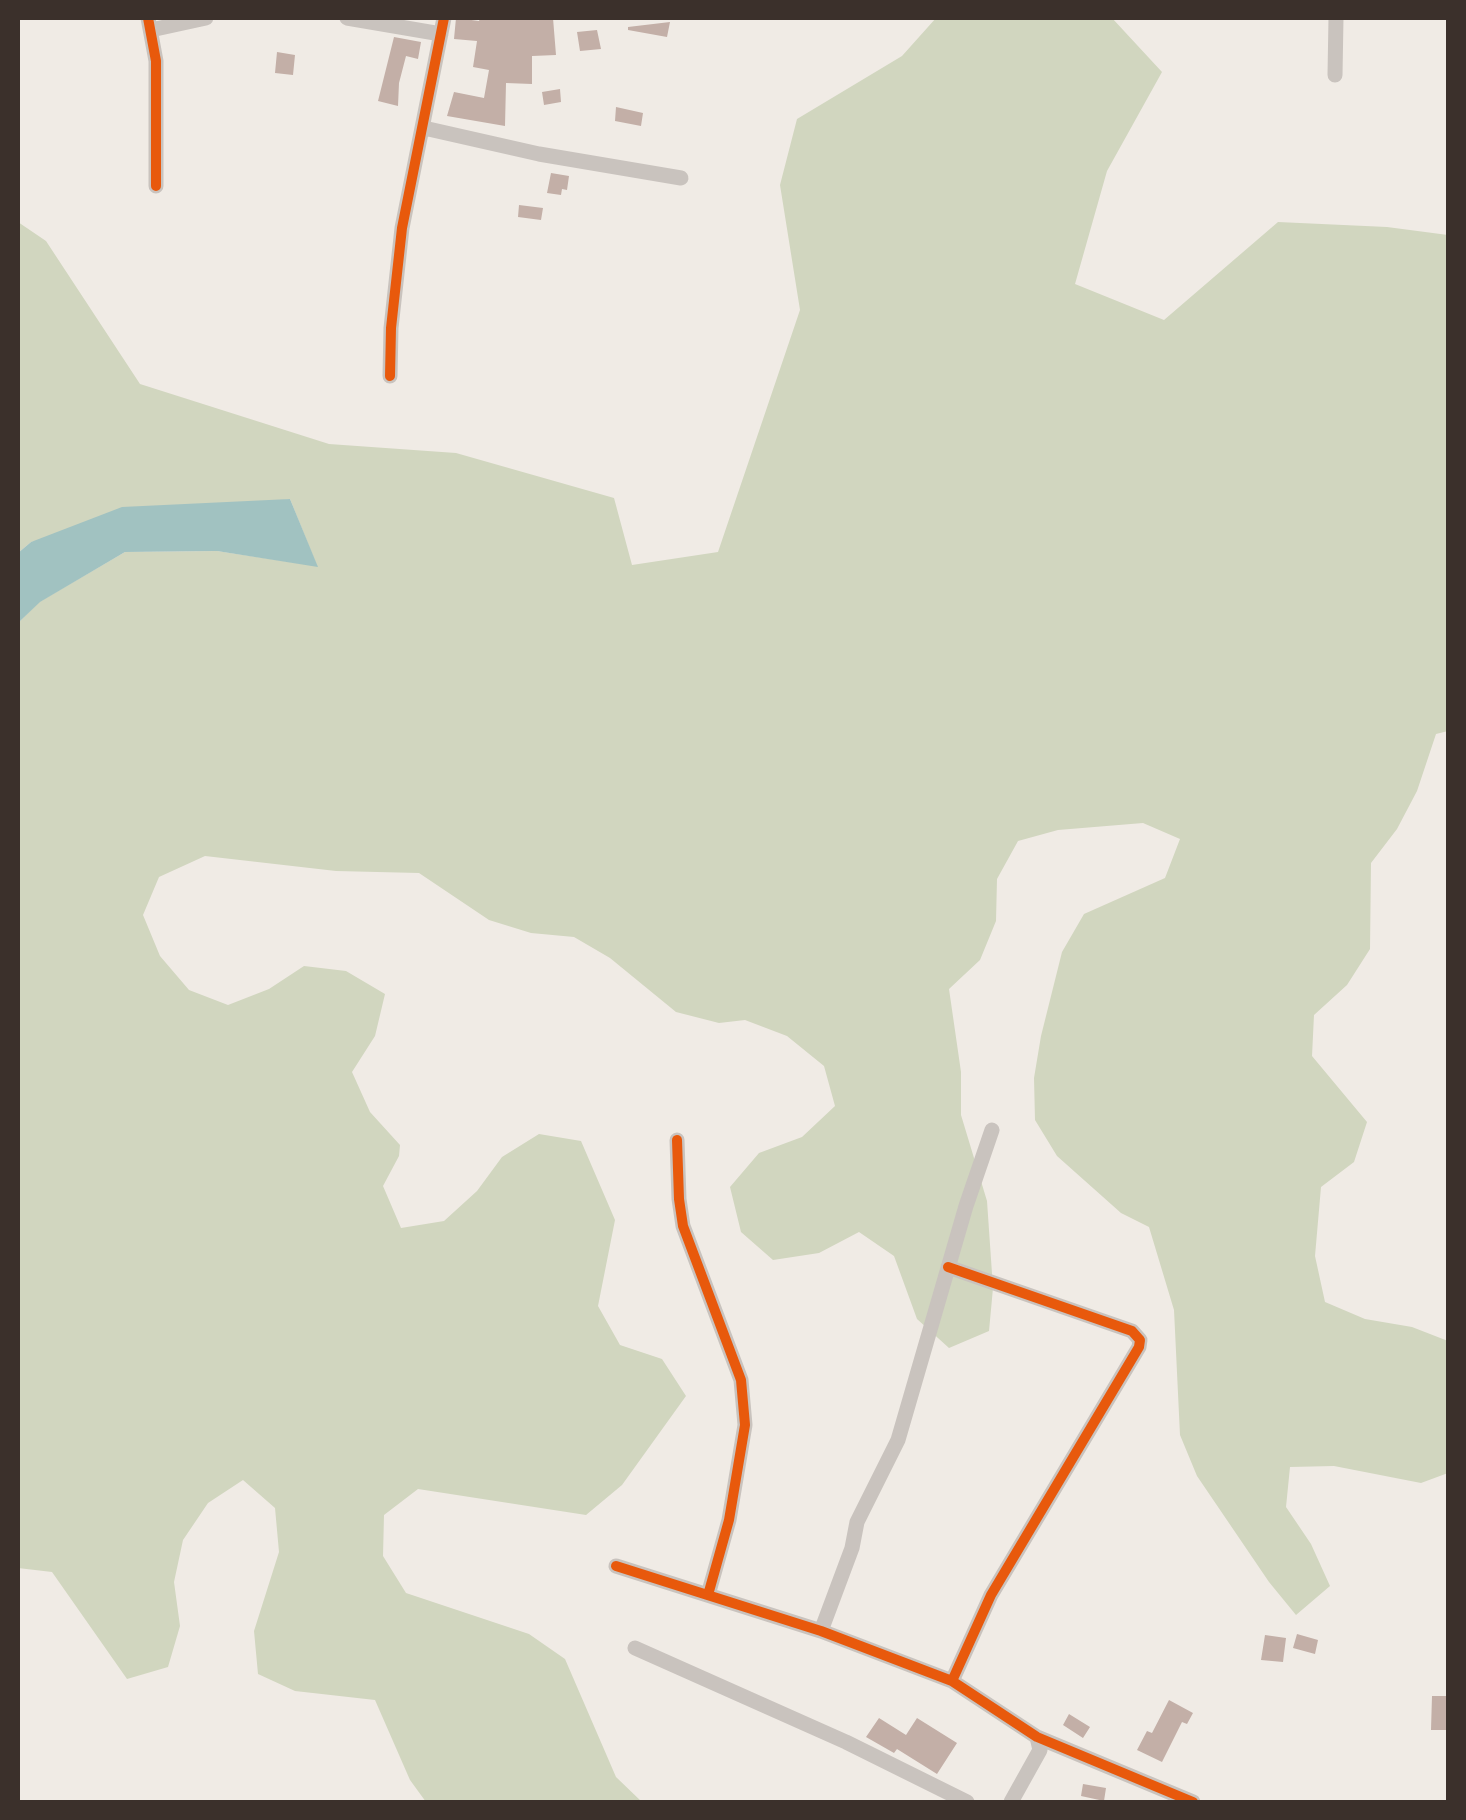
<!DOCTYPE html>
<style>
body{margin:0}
#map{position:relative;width:1466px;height:1820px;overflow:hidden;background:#f0ebe5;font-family:Commissioner,sans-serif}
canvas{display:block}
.frame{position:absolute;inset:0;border:20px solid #3b302b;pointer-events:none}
</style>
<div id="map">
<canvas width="1466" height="1820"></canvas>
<div class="frame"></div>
</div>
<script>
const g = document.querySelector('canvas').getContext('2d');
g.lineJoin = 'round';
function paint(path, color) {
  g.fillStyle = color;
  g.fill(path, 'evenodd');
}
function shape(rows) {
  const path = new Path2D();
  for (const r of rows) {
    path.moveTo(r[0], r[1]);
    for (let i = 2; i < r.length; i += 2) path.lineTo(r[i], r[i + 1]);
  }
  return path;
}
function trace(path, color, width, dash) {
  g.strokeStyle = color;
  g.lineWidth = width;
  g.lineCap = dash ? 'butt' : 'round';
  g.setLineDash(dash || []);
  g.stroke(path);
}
paint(shape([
 [936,18,1112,18,1162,72,1107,171,1075,284,1164,320,1278,222,1387,227,1448,235,1448,731,1436,734,1417,791,1397,829,1371,863,1370,949,1347,985,1314,1015,1312,1056,1367,1122,1354,1162,1321,1187,1315,1256,1325,1302,1365,1319,1412,1327,1448,1341,1448,1473,1421,1483,1334,1466,1290,1467,1286,1507,1311,1544,1330,1586,1296,1615,1269,1582,1197,1476,1180,1435,1174,1310,1149,1227,1121,1213,1057,1156,1035,1120,1034,1078,1041,1036,1062,952,1084,914,1165,878,1180,839,1143,823,1058,830,1018,841,997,879,996,921,980,960,949,989,961,1072,961,1115,987,1201,993,1288,989,1331,949,1348,917,1319,894,1256,859,1232,819,1253,773,1260,741,1232,730,1187,759,1153,802,1137,835,1106,824,1066,787,1036,745,1020,719,1023,676,1012,610,958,574,937,531,933,489,920,419,873,336,871,205,856,159,877,143,915,160,956,189,990,228,1005,269,989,304,966,346,971,385,994,375,1036,352,1072,370,1112,400,1145,399,1156,383,1186,401,1228,444,1221,477,1191,502,1157,539,1134,581,1141,615,1220,598,1306,620,1345,662,1359,686,1396,622,1485,586,1515,418,1489,384,1515,383,1556,406,1593,529,1634,565,1659,616,1777,642,1802,426,1802,410,1780,375,1700,295,1691,258,1674,254,1631,279,1552,275,1508,243,1480,208,1503,183,1540,174,1582,180,1626,168,1667,127,1679,52,1572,18,1568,18,623,39,602,125,552,217,551,317,566,290,499,31,542,18,553,18,222,46,241,140,384,329,444,456,453,614,498,632,565,718,552,800,310,780,185,797,119,902,56]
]), '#d1d6bf');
paint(shape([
 [290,499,318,567,217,551,125,552,40,602,18,623,18,553,31,542,122,507]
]), '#a1c2c1');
paint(shape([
 [456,18,479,21,480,18,553,18,556,55,532,56,532,84,506,83,505,126,447,116,454,92,484,98,489,70,473,67,477,41,454,39],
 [670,22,667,37,628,30,628,27],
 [597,30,601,49,580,51,577,32],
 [394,37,421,42,418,59,406,56,399,83,398,106,378,101],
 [277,52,295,55,293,75,275,73],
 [560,89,561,102,544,105,542,92],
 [616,107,643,113,641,126,615,121],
 [551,173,569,176,567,190,562,189,561,195,547,193],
 [519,205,543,208,541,220,518,217],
 [1297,1634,1318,1640,1315,1654,1293,1648],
 [1265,1635,1286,1638,1283,1662,1261,1660],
 [1432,1696,1448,1696,1448,1730,1431,1730],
 [1169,1700,1193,1713,1187,1724,1182,1722,1162,1762,1137,1750,1147,1731,1152,1733],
 [1069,1714,1090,1727,1083,1738,1063,1725],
 [879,1718,906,1735,917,1718,957,1743,937,1774,897,1749,894,1753,866,1737],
 [1083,1784,1106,1788,1104,1801,1081,1796]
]), '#c3afa7');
trace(shape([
 [148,18,156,61,156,186],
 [347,18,441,34],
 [151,30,206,18],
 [1335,75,1336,18],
 [424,128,539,154,681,178],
 [390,376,391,328,402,228,444,18],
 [677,1140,679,1199,683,1226,741,1380,745,1425,729,1520,708,1595],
 [948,1267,1132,1331,1140,1340,1139,1347,991,1595,952,1681],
 [616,1566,821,1631,952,1681,1037,1737,1193,1802],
 [821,1631,852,1548,857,1522,898,1440,966,1206,992,1130],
 [635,1648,846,1742,967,1802],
 [1011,1802,1040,1750,1037,1737]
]), '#c9c3be', 15);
trace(shape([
 [148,18,156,61,156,186],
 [390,376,391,328,402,228,444,18],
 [677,1140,679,1199,683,1226,741,1380,745,1425,729,1520,708,1595],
 [948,1267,1132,1331,1140,1340,1139,1347,991,1595,952,1681],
 [616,1566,821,1631,952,1681,1037,1737,1193,1802]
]), '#e8590c', 10);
</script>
